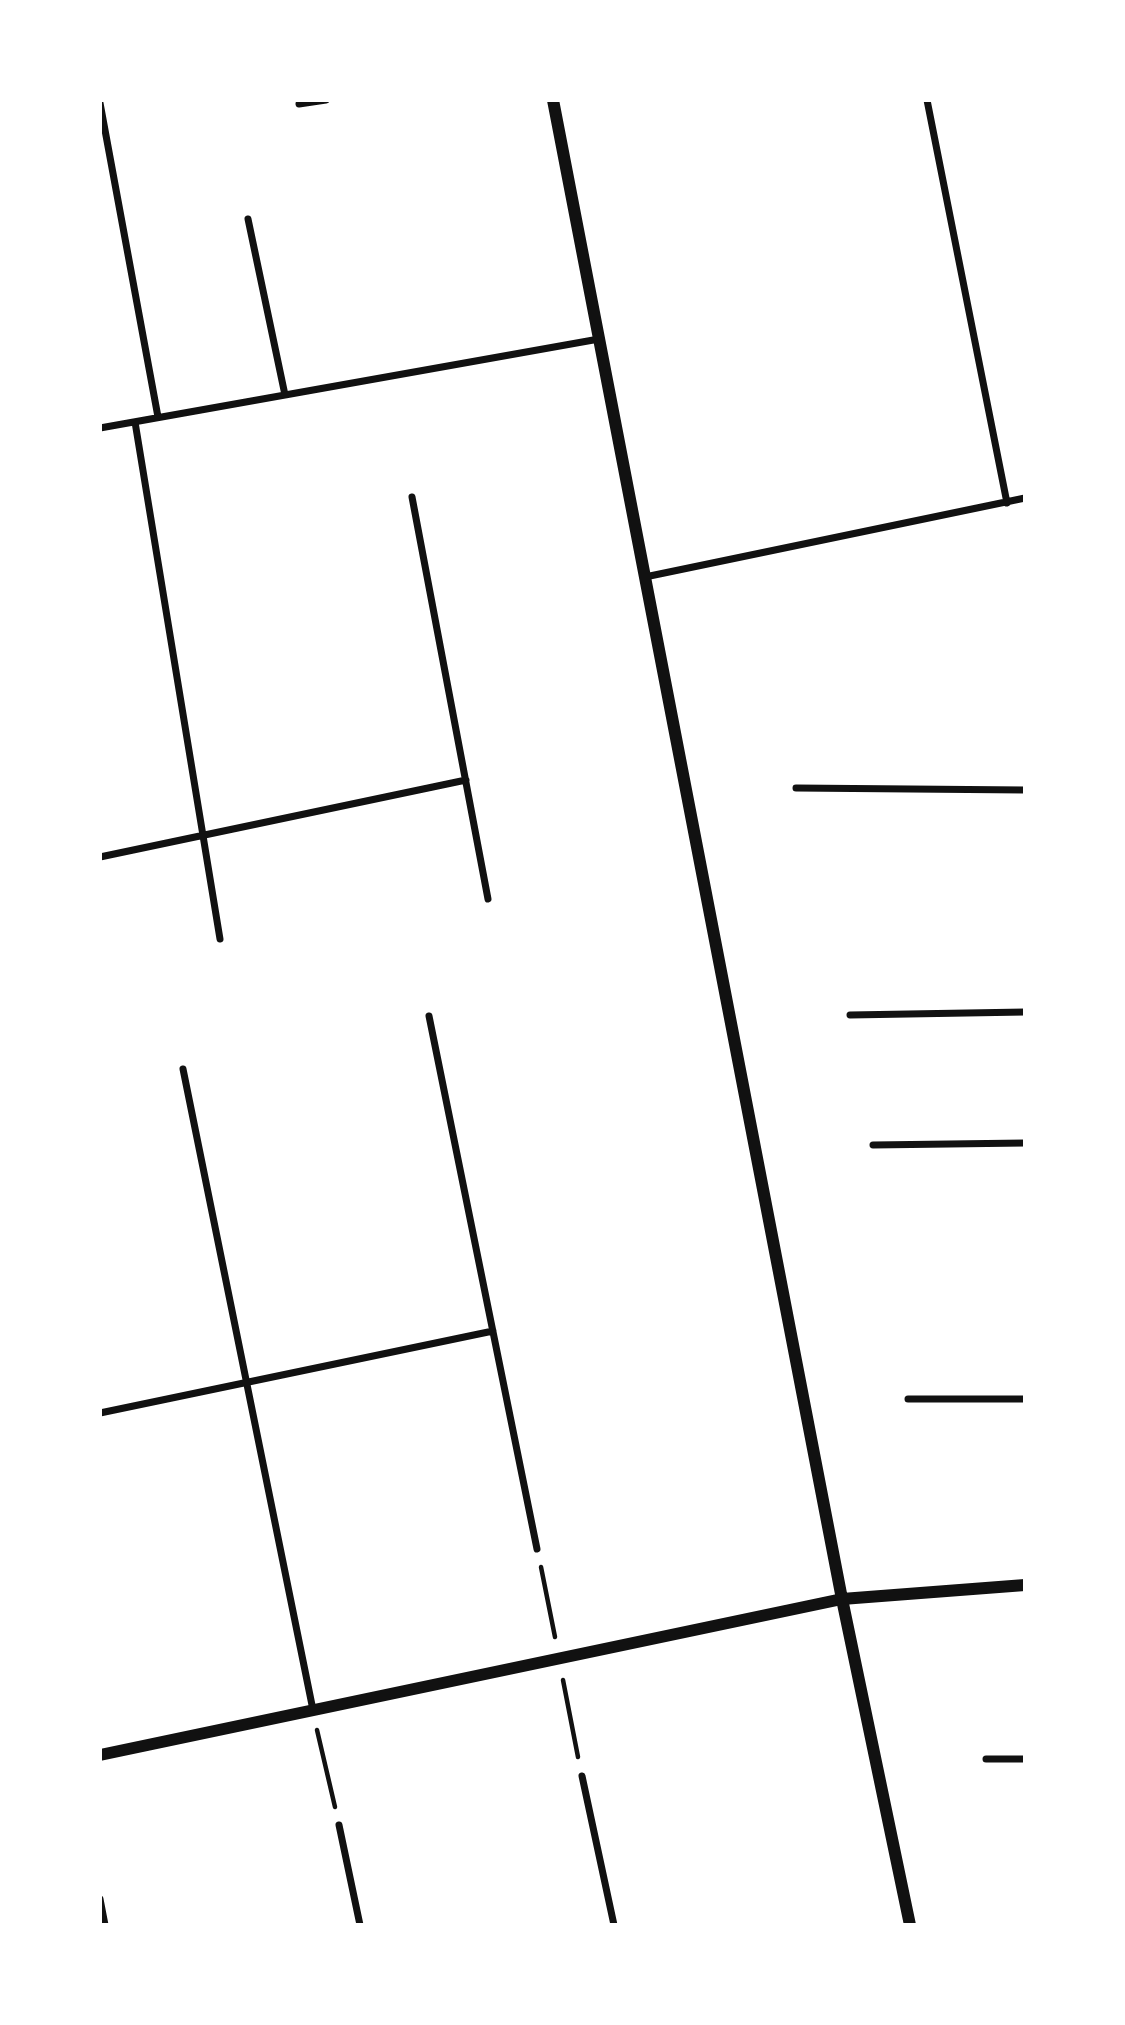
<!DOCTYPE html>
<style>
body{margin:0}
#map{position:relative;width:1125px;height:2025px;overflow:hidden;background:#fff;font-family:"Crimson Pro",serif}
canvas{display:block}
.frame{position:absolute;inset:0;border:102px solid #fff;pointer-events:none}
</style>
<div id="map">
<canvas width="1125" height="2025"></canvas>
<div class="frame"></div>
</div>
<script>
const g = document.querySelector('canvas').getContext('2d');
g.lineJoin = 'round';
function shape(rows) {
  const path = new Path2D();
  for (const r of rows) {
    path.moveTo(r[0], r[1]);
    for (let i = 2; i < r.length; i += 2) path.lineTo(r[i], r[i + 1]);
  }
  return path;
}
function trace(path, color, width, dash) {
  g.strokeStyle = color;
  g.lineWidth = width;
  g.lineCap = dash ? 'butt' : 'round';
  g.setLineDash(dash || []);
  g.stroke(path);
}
trace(shape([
 [541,1567,555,1637],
 [563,1680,578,1757],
 [317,1730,335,1807]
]), '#111', 4.5);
trace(shape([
 [927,100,1007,503],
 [100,103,158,417],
 [299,104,326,100],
 [248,219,285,395],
 [135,422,220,939],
 [100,428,599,339],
 [412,497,488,899],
 [645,577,1025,498],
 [796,788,1025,790],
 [100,857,466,780],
 [850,1015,1025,1012],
 [429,1016,537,1549],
 [183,1069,313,1710],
 [873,1145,1025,1143],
 [908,1399,1025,1399],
 [100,1413,493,1331],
 [986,1759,1025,1759],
 [582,1776,614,1925],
 [339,1825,360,1925],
 [100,1899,105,1925]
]), '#111', 7);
trace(shape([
 [553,100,842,1599,910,1925],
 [100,1755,842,1599,1025,1585]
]), '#111', 12);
</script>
